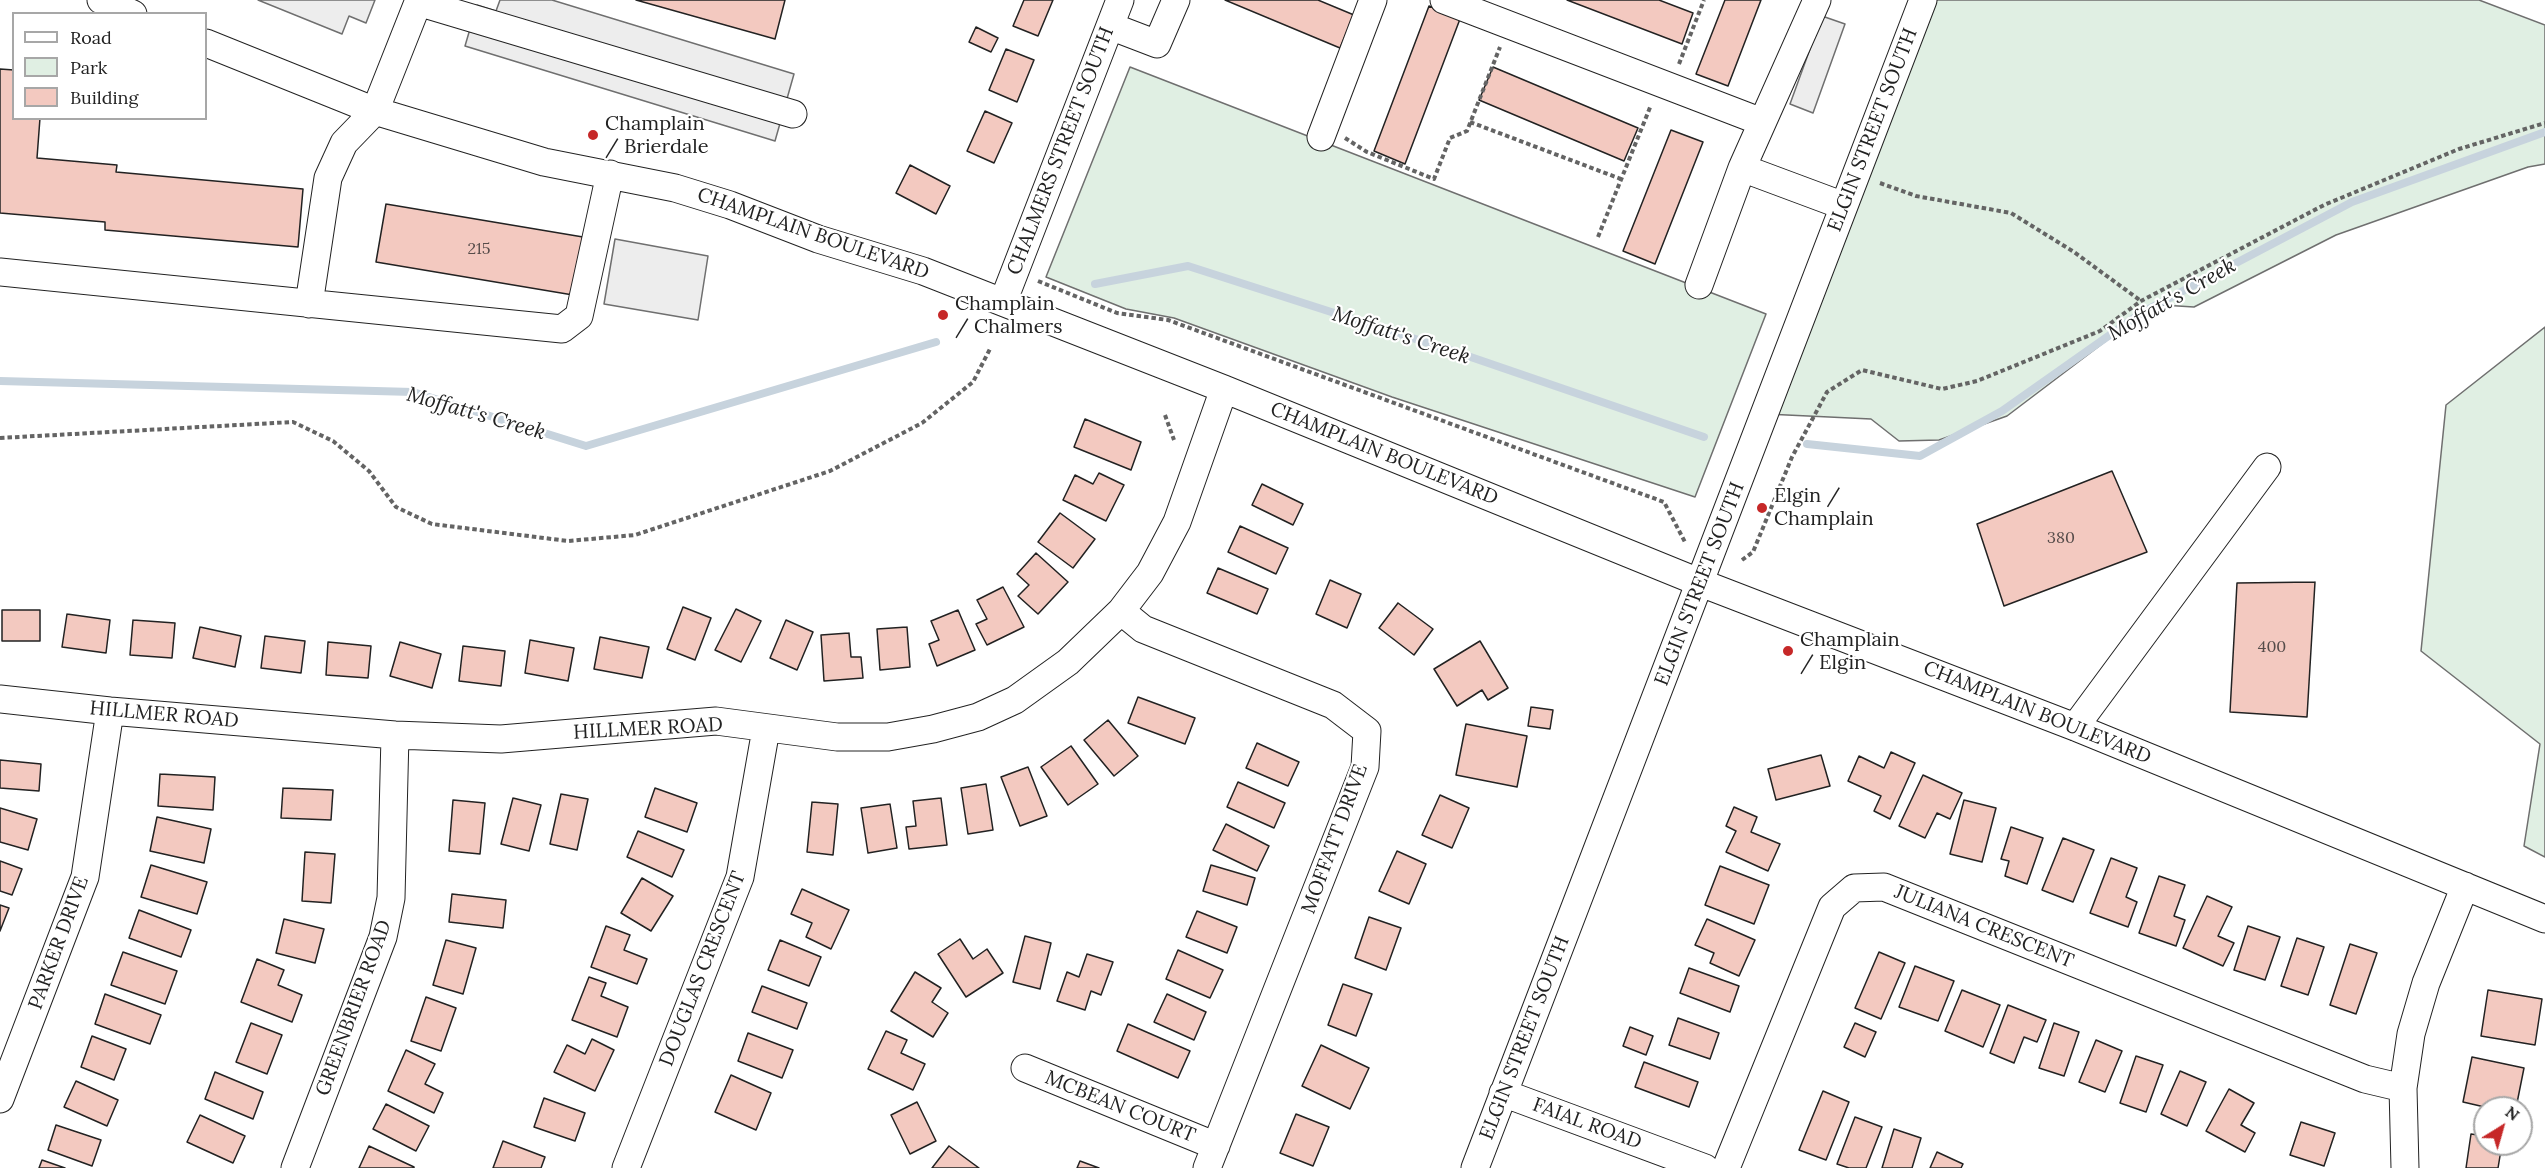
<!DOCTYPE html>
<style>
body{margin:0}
#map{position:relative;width:2545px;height:1168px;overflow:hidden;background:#fff;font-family:Lora,serif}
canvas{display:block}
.legend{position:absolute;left:12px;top:12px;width:195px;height:108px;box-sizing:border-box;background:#fff;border:2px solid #a7a7a7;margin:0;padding:8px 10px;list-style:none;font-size:18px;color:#222}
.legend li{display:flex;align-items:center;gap:12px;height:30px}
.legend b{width:30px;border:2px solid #a7a7a7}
.north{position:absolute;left:2473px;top:1096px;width:60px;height:60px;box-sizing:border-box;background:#fff;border:2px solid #a7a7a7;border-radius:50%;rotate:37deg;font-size:16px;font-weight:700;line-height:24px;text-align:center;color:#222}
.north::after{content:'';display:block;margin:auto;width:21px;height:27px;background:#c62828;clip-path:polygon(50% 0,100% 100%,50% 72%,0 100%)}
</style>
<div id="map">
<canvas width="2545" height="1168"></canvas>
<ul class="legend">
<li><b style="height:8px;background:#fff"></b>Road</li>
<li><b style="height:16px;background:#e0efe3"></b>Park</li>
<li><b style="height:16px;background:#f3c9c0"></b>Building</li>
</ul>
<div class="north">N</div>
</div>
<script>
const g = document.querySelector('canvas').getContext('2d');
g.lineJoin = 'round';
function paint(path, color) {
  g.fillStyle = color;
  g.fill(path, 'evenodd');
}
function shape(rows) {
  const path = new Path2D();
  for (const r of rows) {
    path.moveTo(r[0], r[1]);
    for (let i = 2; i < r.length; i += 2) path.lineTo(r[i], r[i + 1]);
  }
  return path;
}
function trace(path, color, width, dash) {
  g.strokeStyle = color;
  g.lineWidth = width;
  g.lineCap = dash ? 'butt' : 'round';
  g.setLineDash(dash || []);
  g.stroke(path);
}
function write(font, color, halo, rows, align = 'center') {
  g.font = font + ' Lora,serif';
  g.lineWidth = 4.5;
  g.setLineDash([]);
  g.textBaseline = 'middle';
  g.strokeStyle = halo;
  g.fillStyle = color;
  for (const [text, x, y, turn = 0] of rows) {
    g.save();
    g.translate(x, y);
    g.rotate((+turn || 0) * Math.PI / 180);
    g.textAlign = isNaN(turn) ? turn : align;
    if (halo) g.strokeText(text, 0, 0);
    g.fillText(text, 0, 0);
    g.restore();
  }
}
const green = shape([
 [1925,0,2479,0,2545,25,2545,164,2528,167,2336,235,2194,307,2162,305,2131,322,2007,416,1939,440,1899,441,1871,419,1766,414,1925,0],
 [1130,67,1766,314,1695,497,1392,397,1174,318,1126,309,1046,277,1130,67],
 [2545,327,2545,857,2524,846,2540,744,2421,651,2446,405,2545,327]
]);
paint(green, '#e0efe3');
trace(green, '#6f6f6f', 1.5);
const parking = shape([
 [258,0,375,0,366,23,349,16,342,34,258,0],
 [500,0,552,0,794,74,775,141,465,46,477,5,496,11,500,0],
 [1822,16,1845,24,1813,113,1790,104,1822,16],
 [615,239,708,256,698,320,604,304,615,239]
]);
paint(parking, '#ededed');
trace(parking, '#6f6f6f', 1.5);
trace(shape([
 [1095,284,1188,266,1459,353,1704,437],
 [0,381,413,392,586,446,936,342],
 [1807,444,1920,456,2002,411,2141,313,2352,202,2545,132]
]), '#c7d3dd', 8);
const building = shape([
 [636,0,785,0,775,39,636,0],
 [1024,0,1053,0,1038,36,1013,26,1024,0],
 [1225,0,1318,0,1354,15,1340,48,1225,0],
 [1567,0,1659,0,1693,13,1682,44,1567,0],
 [1725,0,1761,0,1728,86,1696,74,1725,0],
 [1429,6,1460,19,1405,164,1374,151,1429,6],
 [976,27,998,38,991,52,969,42,976,27],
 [1006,49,1034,60,1017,102,989,90,1006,49],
 [1493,67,1638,128,1624,161,1479,100,1493,67],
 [0,69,14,70,14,118,40,118,37,158,117,165,116,172,303,189,298,247,105,230,105,222,0,213,0,69],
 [985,111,1012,123,994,163,967,151,985,111],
 [1671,130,1703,142,1655,264,1623,251,1671,130],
 [910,165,950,186,936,214,896,193,910,165],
 [386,204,583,237,573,295,376,262,386,204],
 [1085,419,1141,442,1131,470,1074,447,1085,419],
 [2112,471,2147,552,2004,606,1977,524,2112,471],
 [1099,473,1124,485,1106,521,1063,500,1075,475,1093,484,1099,473],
 [1262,484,1303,504,1293,525,1252,505,1262,484],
 [1060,513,1095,539,1073,568,1038,542,1060,513],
 [1240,526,1288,548,1276,574,1228,552,1240,526],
 [1036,553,1068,582,1038,614,1018,596,1029,585,1017,574,1036,553],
 [1218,568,1268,589,1257,614,1207,593,1218,568],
 [1330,580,1361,594,1347,628,1316,614,1330,580],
 [2315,582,2307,717,2230,712,2237,583,2315,582],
 [1003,587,1024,627,987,645,976,624,987,619,977,600,1003,587],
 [1398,603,1433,629,1414,655,1379,628,1398,603],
 [683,607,711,618,695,660,667,649,683,607],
 [736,609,761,621,741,662,715,650,736,609],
 [2,610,40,610,40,641,2,641,2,610],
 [958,610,975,650,937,666,929,644,939,640,931,621,958,610],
 [67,614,110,620,106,653,62,647,67,614],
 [133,620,175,623,172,658,130,655,133,620],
 [786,620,813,632,797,670,770,658,786,620],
 [200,627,241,636,235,667,193,658,200,627],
 [907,627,910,667,880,670,877,629,907,627],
 [849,633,851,657,861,657,863,678,824,681,821,635,849,633],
 [265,636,305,641,301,673,261,668,265,636],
 [600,637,649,647,642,678,594,669,600,637],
 [530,640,574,648,568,681,525,673,530,640],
 [1480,641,1508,688,1488,700,1482,690,1457,706,1434,669,1480,641],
 [328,642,371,646,368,678,326,675,328,642],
 [400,642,441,654,432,688,390,676,400,642],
 [463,646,505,651,501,686,459,681,463,646],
 [1138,697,1195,718,1185,744,1128,723,1138,697],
 [1531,707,1553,710,1550,729,1528,726,1531,707],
 [1108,720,1138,756,1114,776,1084,740,1108,720],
 [1466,724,1527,736,1517,787,1456,775,1466,724],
 [1257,743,1299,762,1288,786,1246,768,1257,743],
 [1071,746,1098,784,1068,805,1041,767,1071,746],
 [1891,752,1915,763,1890,819,1874,811,1881,796,1848,781,1859,756,1884,768,1891,752],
 [1821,755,1830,786,1776,800,1768,769,1821,755],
 [0,760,41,764,39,791,0,788,0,760],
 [1028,767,1047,816,1020,826,1001,777,1028,767],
 [160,774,215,777,213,810,158,806,160,774],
 [1923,775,1962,793,1950,819,1937,813,1925,838,1899,826,1923,775],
 [1238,782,1285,803,1274,828,1227,807,1238,782],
 [986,784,993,830,968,834,961,788,986,784],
 [283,788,333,790,331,820,281,818,283,788],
 [655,788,697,803,687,832,645,817,655,788],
 [561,794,588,799,577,850,550,844,561,794],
 [1440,795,1469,808,1452,848,1422,835,1440,795],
 [513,798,541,805,529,851,501,844,513,798],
 [941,798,947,845,909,849,906,827,916,826,913,801,941,798],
 [453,800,485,803,480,854,449,851,453,800],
 [1964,800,1996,808,1982,862,1950,854,1964,800],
 [812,802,838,804,833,855,807,852,812,802],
 [890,804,897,848,868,853,861,808,890,804],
 [1734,807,1757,817,1751,832,1780,844,1768,871,1726,852,1736,831,1726,826,1734,807],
 [0,808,37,819,28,850,0,842,0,808],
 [157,817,211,829,204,863,150,851,157,817],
 [1226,824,1269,846,1257,871,1213,850,1226,824],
 [2011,827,2043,838,2027,884,2005,876,2009,861,2001,859,2011,827],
 [638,831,684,850,672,877,627,857,638,831],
 [2063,838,2094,850,2073,902,2042,890,2063,838],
 [1397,851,1426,864,1409,904,1379,891,1397,851],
 [305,852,335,854,331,903,302,901,305,852],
 [2111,858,2137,868,2126,897,2137,902,2128,927,2090,913,2111,858],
 [0,861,22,869,12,895,0,891,0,861],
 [151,865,207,882,197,914,141,897,151,865],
 [1211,865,1255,878,1247,905,1203,891,1211,865],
 [1720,866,1769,885,1754,924,1705,905,1720,866],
 [2159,876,2185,885,2174,916,2185,920,2176,946,2139,933,2159,876],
 [642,878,673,896,651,931,621,913,642,878],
 [802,889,849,910,831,949,806,937,812,923,791,914,802,889],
 [452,894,506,900,503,928,449,922,452,894],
 [2207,896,2232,907,2218,936,2234,943,2223,966,2183,948,2207,896],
 [0,905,9,908,0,931,0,905],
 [139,910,191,930,181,957,129,938,139,910],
 [1197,911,1237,927,1227,953,1186,937,1197,911],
 [1369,917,1401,928,1386,970,1355,958,1369,917],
 [284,919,324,929,315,963,276,953,284,919],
 [1707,919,1755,940,1739,976,1710,963,1714,953,1695,945,1707,919],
 [606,926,630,935,624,950,647,959,637,984,591,967,606,926],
 [2248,926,2280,937,2265,980,2234,970,2248,926],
 [1025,936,1051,943,1040,989,1013,982,1025,936],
 [2297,938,2324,947,2308,995,2281,986,2297,938],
 [960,939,973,959,987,949,1003,973,966,997,938,954,960,939],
 [446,940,476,948,463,994,433,985,446,940],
 [780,940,821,957,809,986,768,970,780,940],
 [2350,944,2377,953,2356,1014,2330,1005,2350,944],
 [1178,950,1223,970,1210,998,1166,979,1178,950],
 [123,952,177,971,165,1004,111,985,123,952],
 [1879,952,1905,963,1881,1019,1855,1008,1879,952],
 [1087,954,1113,962,1101,995,1091,991,1085,1010,1057,1001,1067,972,1079,977,1087,954],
 [257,959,284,970,278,985,302,995,292,1022,241,1002,257,959],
 [1915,966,1954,981,1938,1021,1899,1007,1915,966],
 [1689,968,1739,986,1730,1012,1680,993,1689,968],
 [915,972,941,988,932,1002,948,1013,933,1037,891,1011,915,972],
 [589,977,606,983,601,996,628,1007,617,1037,572,1020,589,977],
 [1343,984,1372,994,1356,1036,1328,1025,1343,984],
 [762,986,807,1003,797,1029,752,1012,762,986],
 [1962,990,2000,1005,1983,1047,1945,1031,1962,990],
 [2488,990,2542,999,2535,1045,2481,1036,2488,990],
 [105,994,161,1015,150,1044,95,1024,105,994],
 [1167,994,1206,1012,1194,1040,1154,1022,1167,994],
 [426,997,456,1008,441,1051,411,1041,426,997],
 [2008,1005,2046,1020,2037,1042,2024,1037,2014,1063,1990,1053,2008,1005],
 [1678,1018,1719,1033,1710,1059,1669,1045,1678,1018],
 [251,1023,282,1035,267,1074,236,1062,251,1023],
 [1855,1023,1876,1032,1865,1057,1844,1047,1855,1023],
 [2054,1023,2079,1032,2064,1076,2039,1068,2054,1023],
 [1128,1024,1190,1051,1178,1078,1117,1051,1128,1024],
 [1630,1027,1653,1036,1646,1055,1623,1046,1630,1027],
 [886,1031,907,1040,901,1053,925,1064,913,1090,868,1069,886,1031],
 [748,1033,793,1050,782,1078,738,1061,748,1033],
 [92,1036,126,1049,114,1080,81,1067,92,1036],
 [592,1039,614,1050,595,1091,554,1072,567,1045,585,1054,592,1039],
 [2096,1040,2122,1051,2105,1092,2079,1082,2096,1040],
 [1321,1045,1369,1068,1350,1109,1302,1086,1321,1045],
 [406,1050,435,1064,425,1084,443,1093,434,1113,388,1091,406,1050],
 [2136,1056,2163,1065,2146,1112,2120,1103,2136,1056],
 [2472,1057,2524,1068,2516,1108,2489,1108,2463,1102,2472,1057],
 [1644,1062,1698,1082,1689,1107,1635,1087,1644,1062],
 [2180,1071,2206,1082,2187,1126,2161,1114,2180,1071],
 [215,1072,263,1092,253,1119,205,1099,215,1072],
 [731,1075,771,1093,756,1130,715,1112,731,1075],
 [76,1081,118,1100,107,1126,64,1107,76,1081],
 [2229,1089,2254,1103,2241,1125,2255,1133,2245,1152,2206,1131,2229,1089],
 [1823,1091,1849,1102,1826,1160,1799,1150,1823,1091],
 [544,1098,585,1113,575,1141,534,1127,544,1098],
 [917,1102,936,1141,910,1154,891,1115,917,1102],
 [386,1104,429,1126,416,1151,373,1129,386,1104],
 [1296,1114,1329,1127,1313,1166,1280,1153,1296,1114],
 [200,1115,245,1136,233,1163,187,1142,200,1115],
 [1855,1117,1882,1127,1866,1168,1849,1168,1837,1164,1855,1117],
 [2301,1122,2335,1133,2324,1166,2290,1155,2301,1122],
 [56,1125,101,1140,92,1166,48,1150,56,1125],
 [1894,1129,1921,1138,1912,1168,1882,1168,1894,1129],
 [2471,1134,2485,1136,2485,1144,2502,1144,2498,1168,2466,1168,2471,1134],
 [503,1141,545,1157,541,1168,493,1168,503,1141],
 [369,1146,414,1167,414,1168,359,1168,369,1146],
 [949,1146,979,1168,932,1168,949,1146],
 [1937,1152,1963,1164,1961,1168,1930,1168,1937,1152],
 [42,1160,65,1168,39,1168,42,1160],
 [1080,1161,1099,1168,1077,1168,1080,1161]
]);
paint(building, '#f3c9c0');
trace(building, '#222', 1.5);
const minor = shape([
 [101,0,133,14],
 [1444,0,1762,122],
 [1817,0,1742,168,1844,206],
 [418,2,793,114],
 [1110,26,1157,44,1176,0],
 [206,43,375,111,544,162,675,188,730,205,818,239,923,271,1224,389,1701,583,2075,727,2545,919],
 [1321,137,1373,0],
 [0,272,562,329,579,316,610,174],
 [1699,285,1742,168],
 [1003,302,1120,0],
 [309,304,328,178,344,143,375,111,419,0],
 [1121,611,1143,629,1333,705,1367,731,1365,767,1207,1168],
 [0,699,110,711,395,735,501,739,716,721,837,737,888,737,933,729,978,717,1015,700,1068,662,1121,611,1150,573,1177,522,1224,389],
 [2075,727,2267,467],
 [1025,1068,1216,1146],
 [1503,1093,1705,1168],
 [0,1099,85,877,110,711],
 [295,1168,383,937,391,898,395,735],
 [626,1168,740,877,766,729],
 [1475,1168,1923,0],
 [1726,1168,1832,907,1854,888,1884,887,2365,1079,2403,1088],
 [2405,1168,2403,1088,2411,1034,2426,983,2465,886]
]);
trace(minor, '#222', 29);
trace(shape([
 [1679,64,1704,0],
 [1470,122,1621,179],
 [1345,138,1367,152,1434,179,1450,138,1467,131,1500,47],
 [1880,183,1916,196,2011,213,2074,252,2141,301],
 [1598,237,1651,105],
 [1038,281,1117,313,1168,320,1664,502,1686,544],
 [1165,415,1174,440],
 [0,438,293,422,333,441,369,471,396,507,432,524,568,541,635,535,830,471,922,423,973,382,991,347],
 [1742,560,1753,552,1792,457,1827,392,1862,370,1942,389,1977,381,2100,331,2141,301,2324,205,2459,149,2545,123]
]), '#646464', 4, [4.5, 3]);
trace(minor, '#fff', 27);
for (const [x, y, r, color] of [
 [593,135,6,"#c62828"],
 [943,315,6,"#c62828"],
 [1762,508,6,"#c62828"],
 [1788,651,6,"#c62828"]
]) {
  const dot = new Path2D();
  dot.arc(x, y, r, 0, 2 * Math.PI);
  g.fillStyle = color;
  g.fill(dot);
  trace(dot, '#fff', 2);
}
write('16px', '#564c4a', null, [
 ["215",479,249],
 ["380",2061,538],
 ["400",2272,647]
]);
write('20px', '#222', '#fff', [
 ["Champlain",605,124],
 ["/ Brierdale",605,147],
 ["Champlain",955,304],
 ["/ Chalmers",955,327],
 ["Elgin /",1774,496],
 ["Champlain",1774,519],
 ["Champlain",1800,640],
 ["/ Elgin",1800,663]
], 'left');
write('20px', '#222', '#fff', [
 ["ELGIN STREET SOUTH",1873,130,-69],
 ["CHALMERS STREET SOUTH",1061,151,-69],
 ["CHAMPLAIN BOULEVARD",813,234,19],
 ["CHAMPLAIN BOULEVARD",1384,454,22],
 ["ELGIN STREET SOUTH",1700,584,-69],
 ["CHAMPLAIN BOULEVARD",2037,713,22],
 ["HILLMER ROAD",164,715,5],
 ["HILLMER ROAD",648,729,-3],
 ["MOFFATT DRIVE",1335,839,-70],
 ["JULIANA CRESCENT",1984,927,22],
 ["PARKER DRIVE",59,943,-70],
 ["DOUGLAS CRESCENT",703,969,-69],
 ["GREENBRIER ROAD",354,1008,-70],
 ["ELGIN STREET SOUTH",1525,1038,-69],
 ["MCBEAN COURT",1120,1107,22],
 ["FAIAL ROAD",1587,1124,20]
]);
write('italic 21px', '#222', '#fff', [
 ["Moffatt's Creek",2172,300,-30],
 ["Moffatt's Creek",1401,336,18],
 ["Moffatt's Creek",476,414,16]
]);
</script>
